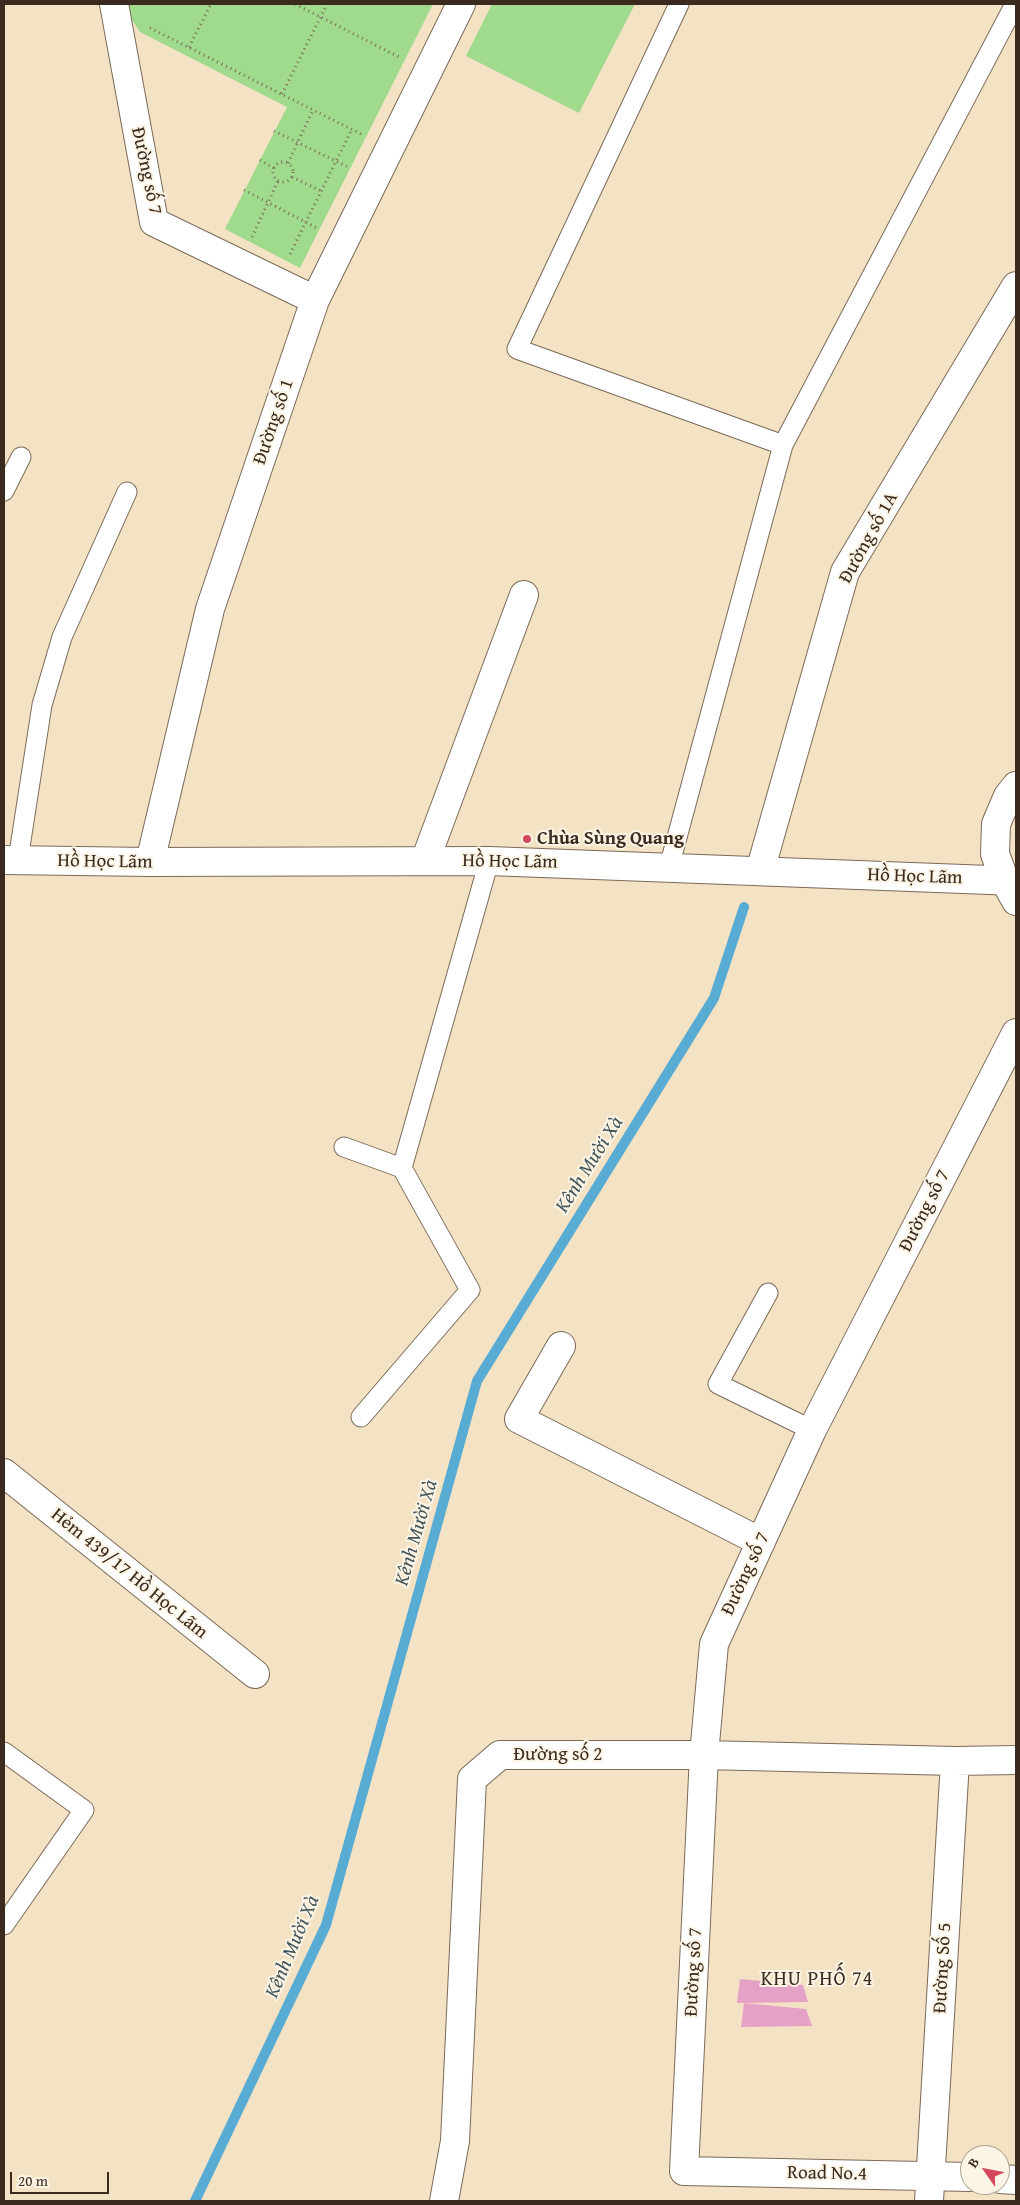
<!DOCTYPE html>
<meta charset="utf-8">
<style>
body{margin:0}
#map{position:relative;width:1020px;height:2205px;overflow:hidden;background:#f3e2c4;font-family:"Gentium Book Plus",serif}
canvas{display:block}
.frame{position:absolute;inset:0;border:5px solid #3b2a1e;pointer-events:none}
.north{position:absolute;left:960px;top:2145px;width:50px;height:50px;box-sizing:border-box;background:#fcf5e5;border:1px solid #afa495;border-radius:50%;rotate:303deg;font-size:14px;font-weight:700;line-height:20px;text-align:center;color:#3b2a1e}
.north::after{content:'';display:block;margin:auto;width:18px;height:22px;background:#d1495b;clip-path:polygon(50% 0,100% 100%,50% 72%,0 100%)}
.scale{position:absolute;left:10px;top:2172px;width:99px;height:22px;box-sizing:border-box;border:2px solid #3b2a1e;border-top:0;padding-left:6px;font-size:15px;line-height:18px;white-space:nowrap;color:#3b2a1e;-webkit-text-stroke:4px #fcf5e5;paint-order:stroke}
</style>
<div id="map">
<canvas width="1020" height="2205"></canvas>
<div class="frame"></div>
<div class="north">B</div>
<div class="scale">20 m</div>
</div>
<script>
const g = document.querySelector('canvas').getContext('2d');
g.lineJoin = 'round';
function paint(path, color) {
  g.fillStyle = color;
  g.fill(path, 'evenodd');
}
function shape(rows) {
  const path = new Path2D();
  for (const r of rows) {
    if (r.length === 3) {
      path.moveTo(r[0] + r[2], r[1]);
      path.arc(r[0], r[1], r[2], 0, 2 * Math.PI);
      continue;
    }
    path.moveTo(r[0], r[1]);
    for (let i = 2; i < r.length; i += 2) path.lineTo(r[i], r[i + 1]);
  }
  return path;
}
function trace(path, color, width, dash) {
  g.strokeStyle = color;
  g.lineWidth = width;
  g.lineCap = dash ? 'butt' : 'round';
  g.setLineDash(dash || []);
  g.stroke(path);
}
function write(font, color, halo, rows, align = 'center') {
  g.font = font + ' "Gentium Book Plus",serif';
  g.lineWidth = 4;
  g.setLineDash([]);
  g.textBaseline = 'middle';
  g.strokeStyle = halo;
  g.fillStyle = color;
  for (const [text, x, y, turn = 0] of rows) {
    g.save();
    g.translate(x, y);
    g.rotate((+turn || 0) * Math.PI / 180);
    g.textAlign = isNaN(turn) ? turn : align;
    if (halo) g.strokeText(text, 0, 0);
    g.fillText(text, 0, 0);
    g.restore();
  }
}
paint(shape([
 [125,4,433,4,300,268,225,229,287,107,140,32,132,20],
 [492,4,635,4,579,113,466,56]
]), '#9fda8d');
trace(shape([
 [195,2201,326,1925,477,1381,714,998,744,907]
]), '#58abd3', 10);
paint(shape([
 [740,1979,803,1985,808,2002,737,2003],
 [744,2003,806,2009,812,2026,741,2027]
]), '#e6a1c7');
const service = shape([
 [679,4,517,349,783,445],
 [4,491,21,457],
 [18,860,42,705,62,637,127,492],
 [669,867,783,445,1015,4],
 [344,1147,402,1168,489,861],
 [768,1293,718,1384,812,1430],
 [361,1417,470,1290,402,1168],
 [4,1752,84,1810,4,1925]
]);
const minor = shape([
 [114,4,154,222,315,300],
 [425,861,524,595],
 [150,862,210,609,315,300,461,4],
 [760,871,845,572,1016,286],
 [1005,881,1016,901],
 [561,1346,519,1419,761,1542],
 [4,1473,255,1674],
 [970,2177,684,2171,704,1755,714,1644,812,1430,1016,1033],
 [1000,2179,1016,2180],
 [444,2201,455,2141,472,1779,500,1755,704,1755,955,1761,1016,1760],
 [929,2201,955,1761]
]);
const secondary = shape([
 [4,860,150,862,489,861,1016,881],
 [1005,881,995,854,996,824,1008,796,1016,786]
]);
trace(service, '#7b6a58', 21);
trace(minor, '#7b6a58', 30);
trace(secondary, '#7b6a58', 30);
trace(shape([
 [295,4,401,58],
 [150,28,363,135],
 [189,47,211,4],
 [282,94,327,4],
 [274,131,348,167],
 [260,160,274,168],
 [283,172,10],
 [288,163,313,110],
 [292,177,321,191],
 [244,190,317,228],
 [252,237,278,181],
 [290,254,352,129]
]), '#7b6a58', 3, [1, 4]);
trace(service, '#fff', 19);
trace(minor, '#fff', 28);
trace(secondary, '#fff', 28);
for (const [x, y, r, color] of [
 [527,839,5,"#d1495b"]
]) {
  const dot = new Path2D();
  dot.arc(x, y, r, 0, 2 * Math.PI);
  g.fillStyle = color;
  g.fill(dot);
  trace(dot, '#fcf5e5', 2);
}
write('19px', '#3b2a1e', '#fcf5e5', [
 ["Đường số 7",146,171,78],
 ["Đường số 1",274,422,-71],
 ["Đường số 1A",869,538,-61],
 ["Hồ Học Lãm",105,862,1],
 ["Hồ Học Lãm",510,862,1],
 ["Hồ Học Lãm",915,877,2],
 ["Đường số 7",925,1211,-63],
 ["Hẻm 439/17 Hồ Học Lãm",129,1574,39],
 ["Đường số 7",746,1574,-65],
 ["Đường số 2",558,1755],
 ["Đường Số 5",943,1968,-87],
 ["Đường số 7",694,1972,-87],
 ["Road No.4",827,2174,1]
]);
write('bold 19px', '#3b2a1e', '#fcf5e5', [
 ["Chùa Sùng Quang",537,839]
], 'left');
write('italic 20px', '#45575d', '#fcf5e5', [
 ["Kênh Mười Xà",590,1165,-58],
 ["Kênh Mười Xà",417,1533,-74],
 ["Kênh Mười Xà",293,1947,-67]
]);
g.letterSpacing = '1px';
write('20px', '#3b2a1e', '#fcf5e5', [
 ["KHU PHỐ 74",817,1980]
]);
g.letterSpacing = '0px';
</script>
